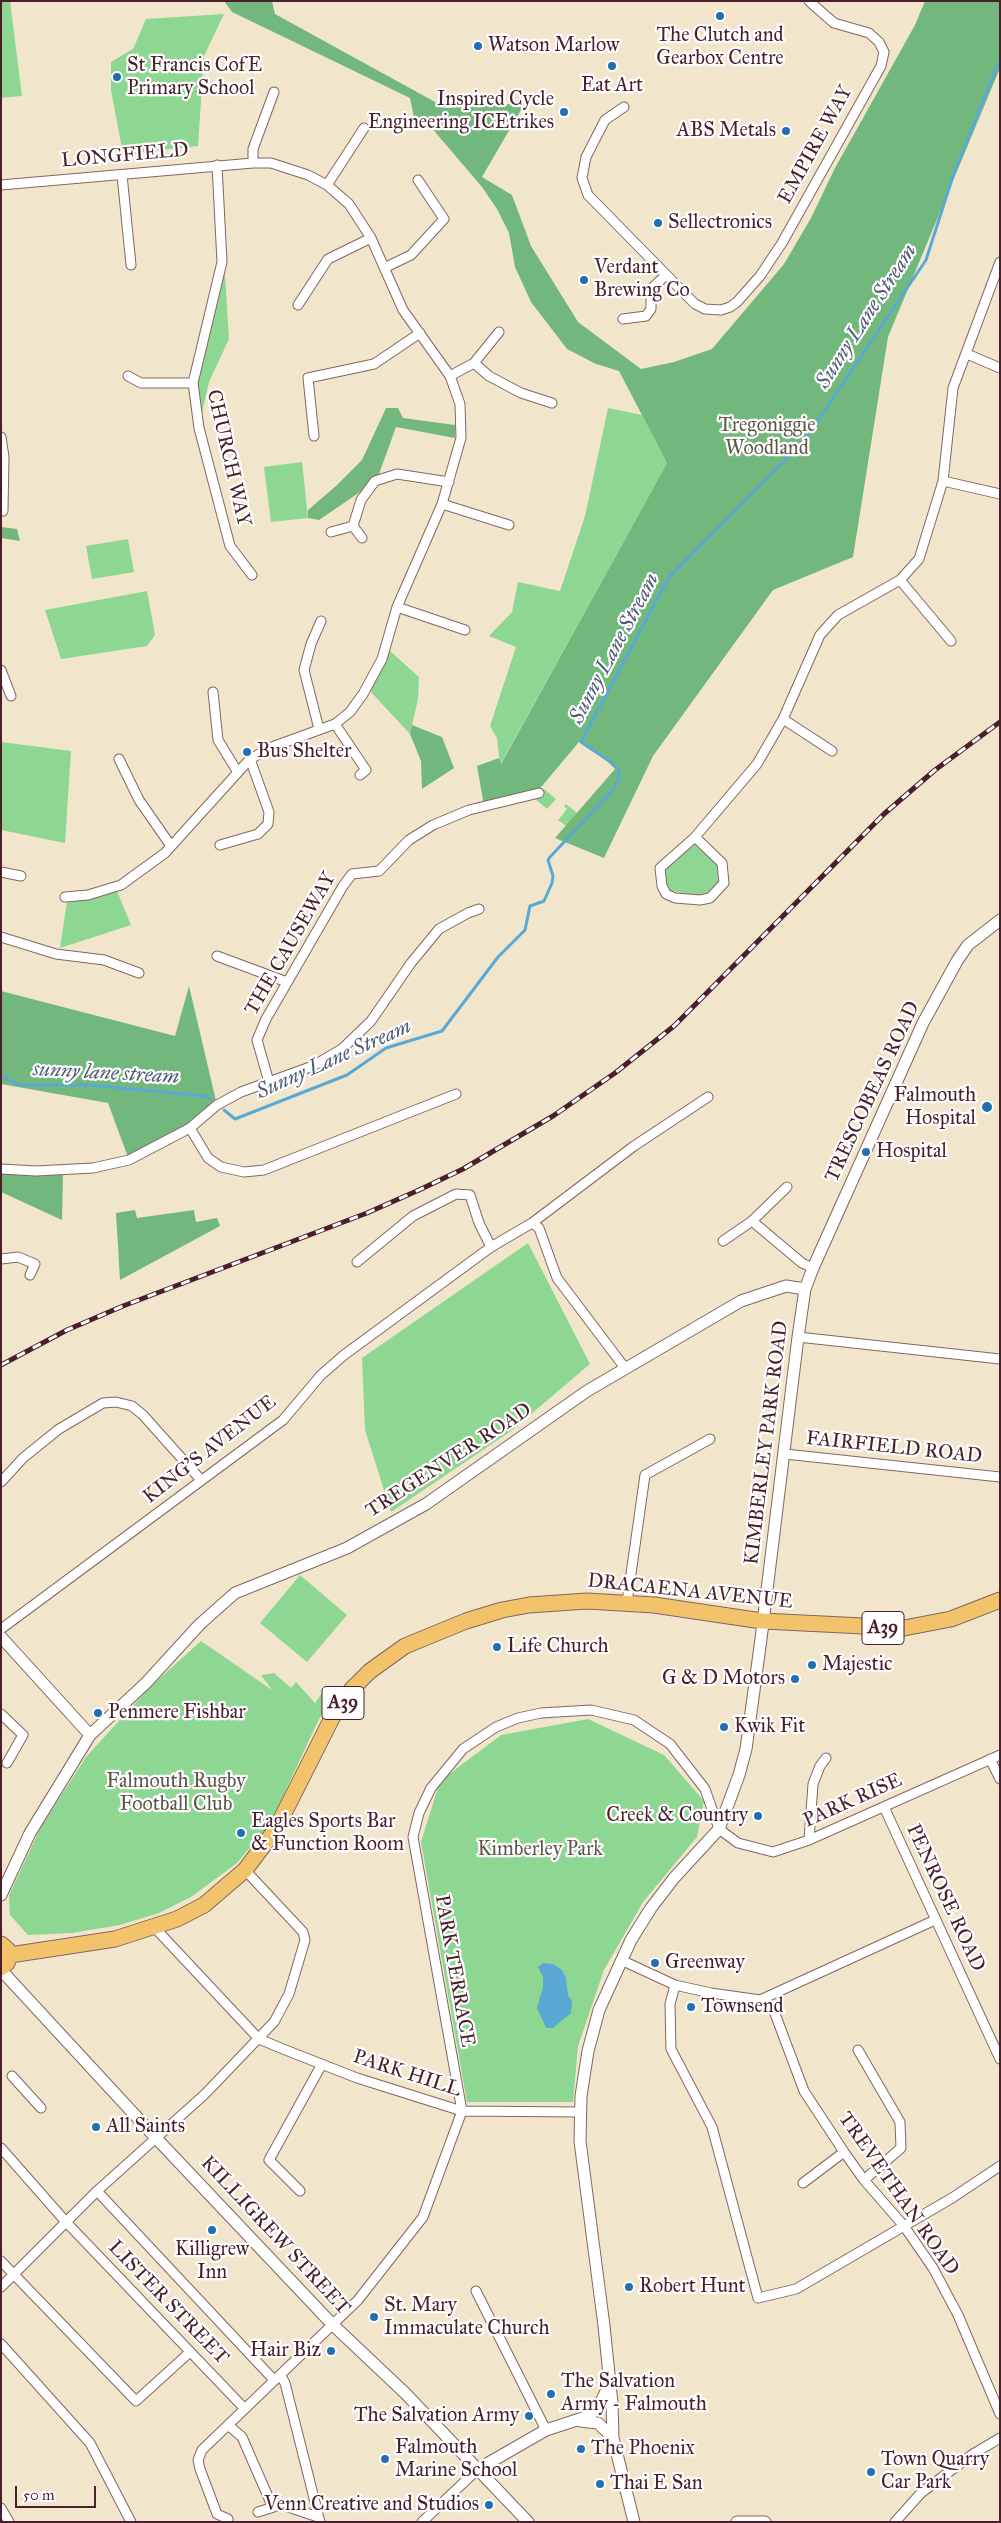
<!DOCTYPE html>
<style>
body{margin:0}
#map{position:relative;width:1001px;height:2523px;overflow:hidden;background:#f1e6cc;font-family:"IM FELL Great Primer",serif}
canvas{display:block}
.frame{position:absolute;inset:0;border:2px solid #4a1f2b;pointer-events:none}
.scale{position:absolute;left:15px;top:2486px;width:81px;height:22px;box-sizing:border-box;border:2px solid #4a1f2b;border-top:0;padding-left:6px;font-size:15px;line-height:18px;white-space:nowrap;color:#4a1f2b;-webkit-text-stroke:4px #fff;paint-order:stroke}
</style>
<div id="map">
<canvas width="1001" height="2523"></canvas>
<div class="frame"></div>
<div class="scale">50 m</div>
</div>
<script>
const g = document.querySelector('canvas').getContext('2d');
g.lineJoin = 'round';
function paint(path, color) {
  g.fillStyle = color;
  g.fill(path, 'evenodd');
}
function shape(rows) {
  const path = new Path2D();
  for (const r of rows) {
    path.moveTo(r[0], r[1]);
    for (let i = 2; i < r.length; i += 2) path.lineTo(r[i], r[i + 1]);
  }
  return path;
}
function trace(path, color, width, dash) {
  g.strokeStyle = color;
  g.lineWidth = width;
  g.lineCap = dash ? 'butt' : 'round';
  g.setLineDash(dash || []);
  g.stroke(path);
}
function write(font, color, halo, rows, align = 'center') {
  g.font = font + ' "IM FELL Great Primer",serif';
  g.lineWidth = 4.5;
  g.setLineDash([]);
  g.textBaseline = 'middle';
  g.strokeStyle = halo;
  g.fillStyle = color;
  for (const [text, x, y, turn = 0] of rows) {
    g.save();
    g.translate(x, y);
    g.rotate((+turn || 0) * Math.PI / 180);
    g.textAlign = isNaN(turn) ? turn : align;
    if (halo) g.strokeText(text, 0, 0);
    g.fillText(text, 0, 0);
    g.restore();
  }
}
paint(shape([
 [1,1,10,1,22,96,1,98],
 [224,14,204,56,198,146,123,154,111,90,111,62,133,49,146,19],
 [225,275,229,339,209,382,202,413,200,412,197,379,221,276],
 [608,408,642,415,667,463,500,765,497,738,490,726,516,647,489,636,512,612,518,582,560,591,585,516],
 [302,462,308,518,271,522,264,467],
 [128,539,134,572,92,579,86,546],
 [147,591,155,635,147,646,61,659,45,610],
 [390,651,419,677,418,699,410,734,369,690],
 [1,742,71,751,65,843,1,830],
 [544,789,556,799,547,809,535,799],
 [566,804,577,813,566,826,558,820,567,809,564,806],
 [694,844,718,865,720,881,707,894,698,896,668,890,663,870],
 [117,891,131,925,60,948,67,901],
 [528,1243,590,1364,511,1431,391,1512,365,1430,362,1358],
 [300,1575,347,1615,307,1662,260,1623],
 [201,1641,272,1690,261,1675,274,1673,291,1688,296,1682,315,1703,327,1686,337,1690,318,1721,270,1824,237,1863,191,1897,159,1913,120,1925,72,1933,28,1935,10,1915,9,1895,41,1827,86,1757,150,1687],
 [588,1719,664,1755,704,1801,697,1837,643,1902,604,1970,578,2046,573,2102,467,2102,421,1842,440,1781,501,1735]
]), '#8ed793');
paint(shape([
 [224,1,272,1,275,14,446,108,525,103,482,177,512,195,531,246,578,322,641,369,674,362,712,349,784,264,811,218,835,168,915,25,925,1,1000,1,1000,68,888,337,853,557,773,590,653,756,604,858,555,838,615,769,602,756,579,742,537,792,484,806,477,766,499,758,501,764,667,463,619,371,596,364,567,349,531,302,515,267,509,233,497,209,482,187,430,126,416,127,410,98,232,12],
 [386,408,398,408,403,418,455,425,455,438,396,427,379,474,360,492,319,520,308,518,308,510,336,486,362,460],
 [1,527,17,529,20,541,1,538],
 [412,725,442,737,454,768,422,789,421,761,410,734],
 [189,986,217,1105,190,1128,129,1160,108,1103,1,1084,1,991,175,1036],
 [1,1172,63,1174,62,1220,1,1192],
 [135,1210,137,1218,194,1210,196,1222,217,1218,220,1226,120,1280,116,1213]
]), '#72b87d');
paint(shape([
 [543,1963,553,1964,562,1970,566,1978,568,1995,572,2001,571,2013,553,2028,546,2028,537,2008,543,1987,543,1977,538,1967]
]), '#5aa9d4');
trace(shape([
 [1,1075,19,1085,89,1085,205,1096,210,1099],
 [224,1110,235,1119,347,1075,386,1048,442,1031,498,957,525,930,530,906,544,901,552,883,553,876,548,860,550,857,612,791,619,780,619,771,615,765,581,742,669,577,805,440,926,260,953,176,1000,59]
]), '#5aa9d4', 3);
const minor = shape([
 [624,107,605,120,586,157,582,178,588,195,695,304,705,309,721,310,730,307,737,302,760,276,782,243,881,66,884,52,879,42,869,33,834,23,809,1],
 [253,163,253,149,274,92],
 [217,165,222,262,193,383,199,428,230,546,252,575],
 [122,175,131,265],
 [1,185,253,163,271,163,308,175,327,185,349,204,371,238,403,310,450,376,460,404,461,438,442,504,397,607,382,659,363,694,350,712,335,724,272,747,250,759,165,853,121,885,88,895,65,897],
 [327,185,364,128],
 [386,267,411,255,444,219,418,180],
 [298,305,328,259,371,238],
 [623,319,646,316,651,309,651,289,666,275],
 [967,354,1000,368],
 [474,363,489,376,521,393,552,403],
 [128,376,141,383,193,383],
 [450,376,474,363,499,332],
 [314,436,308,378,374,364,420,333],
 [1,437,4,457,3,511],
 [943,481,1000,494],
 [442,504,509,525],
 [331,532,353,526],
 [362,538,353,526,361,500,375,481,397,474,449,482],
 [900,580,951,641],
 [397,607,465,630],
 [1,670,11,696],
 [213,692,218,740,237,771],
 [783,719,832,751],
 [335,724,366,770,360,775],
 [319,729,304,670,311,644,321,621],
 [119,759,139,800,171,846],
 [695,837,660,868,662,886,666,894,675,898,700,900,710,898,724,883,722,863,695,837,757,764,783,719,820,635,838,615,900,580,919,559,943,481,953,388,1000,262],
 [220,845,258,834,268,824,269,812,250,759],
 [1,872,21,876],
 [1,937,56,954,104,960,139,973],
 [217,956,287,982],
 [269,1082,257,1040,266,1019,343,886,352,874,379,871,409,840,433,825,469,810,539,793],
 [190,1128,208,1158,221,1167,244,1172,264,1170,456,1094],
 [1,1169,36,1171,93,1168,129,1160,190,1128,217,1105,241,1092,313,1066,342,1049,371,1021,411,963,439,929,468,913,479,909],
 [752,1221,787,1187],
 [532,1223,539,1228,557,1278,625,1368],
 [723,1241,752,1221,802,1263,813,1268],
 [1,1259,18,1257,35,1264,30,1275],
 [357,1262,413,1216,456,1194,470,1195,479,1223,491,1247],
 [798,1337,1000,1359],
 [785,1454,1000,1477],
 [1,1482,23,1458,59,1429,103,1403,116,1402,132,1406,143,1415,201,1480],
 [627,1602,645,1475,710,1439],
 [1,1629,283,1420,321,1375,344,1355,491,1247,532,1223,634,1146,708,1097],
 [1,1714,23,1735,7,1763],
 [990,1759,1000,1779],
 [884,1807,1000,2059],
 [809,1840,813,1784,820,1766,826,1758],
 [155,1928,259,2039,283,2049,357,2078,462,2111,580,2112],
 [621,1960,675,1985,711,1993,760,2000,935,1920],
 [675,1985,670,2004,671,2049,712,2127,758,2298,796,2289,952,2198,1000,2166],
 [760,2000,774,2011,804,2091,844,2152,864,2180,904,2226,933,2268,958,2315,1000,2414],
 [858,2050,900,2122,901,2148,864,2180],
 [12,2076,41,2108],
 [1,2148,66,2222,244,2408],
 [803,2183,844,2152],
 [97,2191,274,2380],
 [300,2191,269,2160,322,2064],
 [1,2261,136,2401,190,2352],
 [1,2287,97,2191,205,2094,274,2022,289,1994,305,1940,303,1932,245,1870],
 [476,2291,546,2430],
 [1,2344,90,2443,131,2522],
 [280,2375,285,2383,320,2522],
 [228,2425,242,2437,270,2501,318,2517],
 [1,2508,9,2522],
 [258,2512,280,2505],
 [228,2519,217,2514,200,2469,198,2460,202,2450,358,2300,423,2217,462,2111,413,1837,419,1813,431,1788,463,1749,496,1727,518,1718,541,1713,591,1710,634,1720,670,1744,705,1789,719,1829,738,1843,773,1852,809,1840,1000,1755],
 [422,2522,478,2469],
 [895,2522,921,2493,973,2454,1000,2438]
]);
const tertiary = shape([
 [1,1637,90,1735],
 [1,1895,30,1833,90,1735,146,1683,200,1624,235,1593,347,1548,426,1504,587,1391,741,1301,786,1286,805,1289],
 [1,1970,157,2139,332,2324,405,2393,528,2522],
 [580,2421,598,2423,613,2438],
 [478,2469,546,2430,589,2416,599,2406,610,2383],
 [634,2522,613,2438,612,2403,604,2326,580,2141,581,2096,588,2051,599,2010,631,1940,651,1908,674,1878,719,1829,739,1775,746,1749,761,1639,798,1337,805,1289,813,1268,923,1023,957,961,968,945,1000,920],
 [737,2522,765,2522]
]);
const primary = shape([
 [1,1944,8,1950,10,1955,7,1963,1,1968],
 [10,1955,115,1939,177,1919,204,1905,245,1870,276,1829,333,1716,352,1689,370,1671,405,1646,466,1621,502,1610,529,1605,587,1601,654,1605,762,1621,904,1628,951,1619,1000,1600]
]);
trace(minor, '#846563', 11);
trace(tertiary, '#846563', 13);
trace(primary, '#846563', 17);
trace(minor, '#fff', 9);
trace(tertiary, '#fff', 11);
trace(primary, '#f2c36a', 15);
const rail = shape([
 [1,1365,67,1330,123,1306,367,1213,419,1190,463,1169,553,1116,615,1073,674,1026,884,814,935,770,1000,722]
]);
trace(rail, '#4a1f2b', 5);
trace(rail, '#fff', 3, [9]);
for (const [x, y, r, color] of [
 [720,16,5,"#1f6fb2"],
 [478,46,5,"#1f6fb2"],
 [612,66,5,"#1f6fb2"],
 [117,77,5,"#1f6fb2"],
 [564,112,5,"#1f6fb2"],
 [786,131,5,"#1f6fb2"],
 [658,223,5,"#1f6fb2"],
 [584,280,5,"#1f6fb2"],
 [247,752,5,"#1f6fb2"],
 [987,1107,6,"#1f6fb2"],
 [866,1152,5,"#1f6fb2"],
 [497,1647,5,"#1f6fb2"],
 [812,1665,5,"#1f6fb2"],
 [795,1679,5,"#1f6fb2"],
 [98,1713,5,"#1f6fb2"],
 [724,1727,5,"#1f6fb2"],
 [758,1816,5,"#1f6fb2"],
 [241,1833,5,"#1f6fb2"],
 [655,1963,5,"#1f6fb2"],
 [691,2007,5,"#1f6fb2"],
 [96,2127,5,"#1f6fb2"],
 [212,2230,5,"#1f6fb2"],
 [629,2287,5,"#1f6fb2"],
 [374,2317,5,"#1f6fb2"],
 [331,2351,5,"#1f6fb2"],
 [551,2394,5,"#1f6fb2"],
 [529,2416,5,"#1f6fb2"],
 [581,2449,5,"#1f6fb2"],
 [385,2459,5,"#1f6fb2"],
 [871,2472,5,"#1f6fb2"],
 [600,2484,5,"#1f6fb2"],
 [489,2505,5,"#1f6fb2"]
]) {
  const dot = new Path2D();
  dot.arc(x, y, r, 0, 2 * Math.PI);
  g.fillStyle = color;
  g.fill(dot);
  trace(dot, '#fff', 2);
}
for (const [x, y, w] of [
 [883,1628,42],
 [343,1703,42]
]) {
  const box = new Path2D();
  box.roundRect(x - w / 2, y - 16.5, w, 33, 4);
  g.fillStyle = '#fff';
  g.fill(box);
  trace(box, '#4a1f2b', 1);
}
write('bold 19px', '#4a1f2b', null, [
 ["A39",883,1628],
 ["A39",343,1703]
]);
write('20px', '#4a1f2b', '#fff', [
 ["The Clutch and",720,36,"center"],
 ["Gearbox Centre",720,59,"center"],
 ["Watson Marlow",488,46],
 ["St Francis CofE",127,66],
 ["Primary School",127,89],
 ["Eat Art",612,86,"center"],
 ["Inspired Cycle",554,100,"right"],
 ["Engineering ICEtrikes",554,123,"right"],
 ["ABS Metals",776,131,"right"],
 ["Sellectronics",668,223],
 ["Verdant",594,268],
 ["Brewing Co",594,291],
 ["Bus Shelter",257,752],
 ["Falmouth",976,1096,"right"],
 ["Hospital",976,1119,"right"],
 ["Hospital",876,1152],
 ["Life Church",507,1647],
 ["Majestic",822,1665],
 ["G & D Motors",785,1679,"right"],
 ["Penmere Fishbar",108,1713],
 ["Kwik Fit",734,1727],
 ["Creek & Country",748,1816,"right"],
 ["Eagles Sports Bar",251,1822],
 ["& Function Room",251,1845],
 ["Greenway",665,1963],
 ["Townsend",701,2007],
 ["All Saints",106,2127],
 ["Killigrew",212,2250,"center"],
 ["Inn",212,2273,"center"],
 ["Robert Hunt",639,2287],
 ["St. Mary",384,2306],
 ["Immaculate Church",384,2329],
 ["Hair Biz",321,2351,"right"],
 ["The Salvation",561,2382],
 ["Army - Falmouth",561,2405],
 ["The Salvation Army",519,2416,"right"],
 ["Falmouth",395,2448],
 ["Marine School",395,2471],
 ["The Phoenix",591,2449],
 ["Town Quarry",881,2460],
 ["Car Park",881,2483],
 ["Thai E San",610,2484],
 ["Venn Creative and Studios",479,2505,"right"]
], 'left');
write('20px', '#4a1f2b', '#fff', [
 ["EMPIRE WAY",816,145,-61],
 ["LONGFIELD",125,156,-5],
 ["CHURCH WAY",228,458,77],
 ["THE CAUSEWAY",291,944,-60],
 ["TRESCOBEAS ROAD",873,1092,-65],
 ["KIMBERLEY PARK ROAD",767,1443,-83],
 ["FAIRFIELD ROAD",894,1448,6],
 ["KING'S AVENUE",210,1450,-38],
 ["TREGENVER ROAD",449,1461,-33],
 ["DRACAENA AVENUE",690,1592,6],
 ["PARK RISE",853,1801,-24],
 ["PENROSE ROAD",945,1898,65],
 ["PARK TERRACE",454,1971,80],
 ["PARK HILL",407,2074,18],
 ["TREVETHAN ROAD",898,2194,55],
 ["KILLIGREW STREET",275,2236,47],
 ["LISTER STREET",168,2303,46]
]);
write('20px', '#5e564a', '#fff', [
 ["Tregoniggie",767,426],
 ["Woodland",767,449],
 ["Falmouth Rugby",176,1782],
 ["Football Club",176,1805],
 ["Kimberley Park",540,1850]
]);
write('italic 21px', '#515d77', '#fff', [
 ["Sunny Lane Stream",867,317,-57],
 ["Sunny Lane Stream",615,649,-62],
 ["Sunny Lane Stream",334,1060,-24],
 ["sunny lane stream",106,1074,3]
]);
</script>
